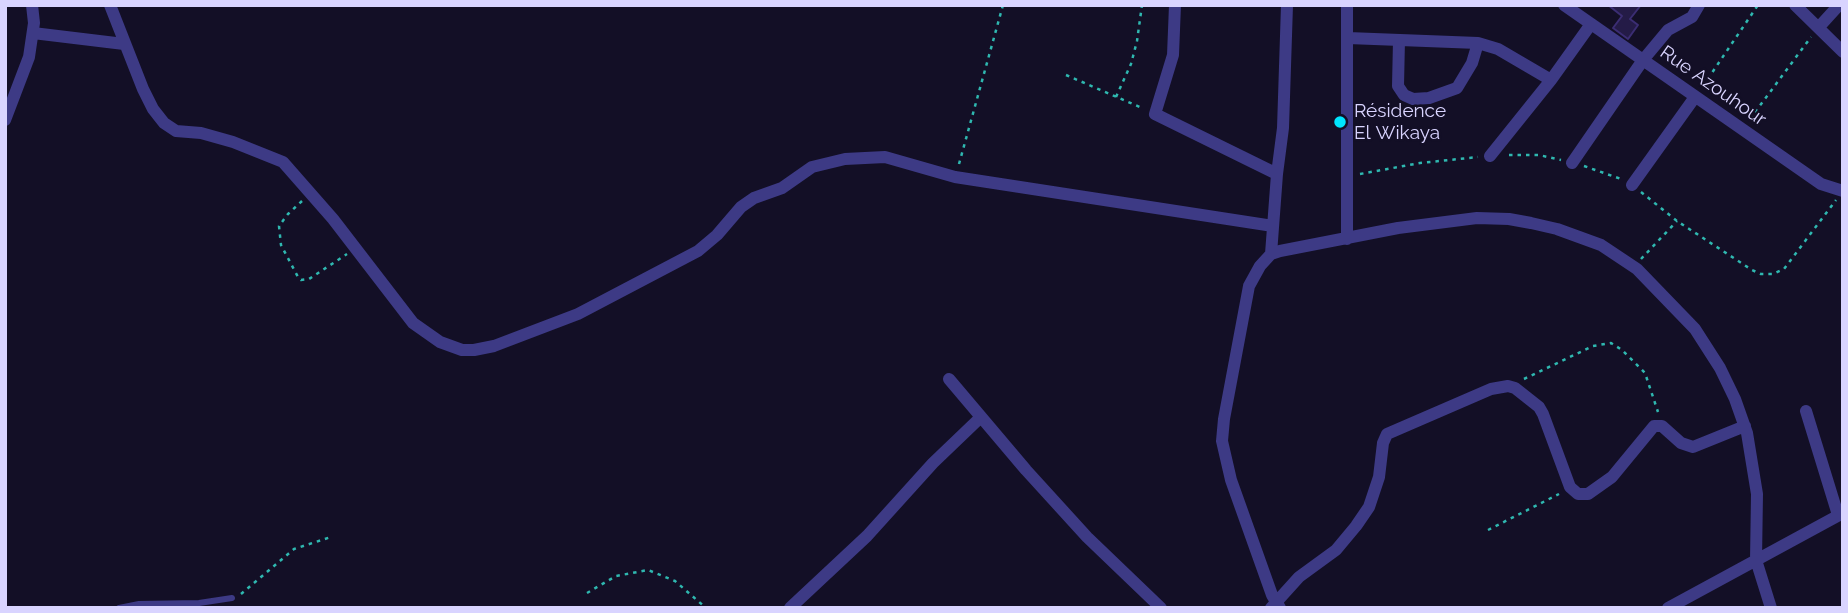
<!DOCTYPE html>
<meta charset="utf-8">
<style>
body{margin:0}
#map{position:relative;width:1848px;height:613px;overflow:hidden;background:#130f26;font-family:Raleway,sans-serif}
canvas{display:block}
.frame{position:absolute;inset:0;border:7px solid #d9d4ff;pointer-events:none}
</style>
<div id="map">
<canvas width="1848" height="613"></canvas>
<div class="frame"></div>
</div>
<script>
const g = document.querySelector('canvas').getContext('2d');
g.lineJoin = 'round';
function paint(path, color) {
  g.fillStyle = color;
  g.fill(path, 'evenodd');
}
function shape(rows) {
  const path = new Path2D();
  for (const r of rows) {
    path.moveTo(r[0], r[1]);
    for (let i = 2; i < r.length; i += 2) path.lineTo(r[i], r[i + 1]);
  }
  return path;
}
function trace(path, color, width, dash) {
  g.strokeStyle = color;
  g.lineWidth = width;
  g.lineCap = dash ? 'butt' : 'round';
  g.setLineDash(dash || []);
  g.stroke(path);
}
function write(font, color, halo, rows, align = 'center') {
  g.font = font + ' Raleway,sans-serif';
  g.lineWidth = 5;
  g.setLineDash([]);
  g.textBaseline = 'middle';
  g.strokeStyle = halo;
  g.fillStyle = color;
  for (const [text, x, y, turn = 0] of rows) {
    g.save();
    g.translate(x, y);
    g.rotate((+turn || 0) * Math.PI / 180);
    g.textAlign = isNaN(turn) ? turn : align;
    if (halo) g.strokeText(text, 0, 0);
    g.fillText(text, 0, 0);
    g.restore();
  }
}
const building = shape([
 [1608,5,1641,5,1630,19,1638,25,1628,39,1613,28,1622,16,1608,5]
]);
paint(building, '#241b47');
trace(building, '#3b2d73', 2);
trace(shape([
 [1066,75,1142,108],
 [1703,86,1758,5],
 [1116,97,1131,64,1137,41,1142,5],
 [1750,119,1811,37],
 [1509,155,1539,155,1561,160],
 [959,164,1003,5],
 [1584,166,1621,179],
 [1360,174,1420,163,1478,157],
 [1641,192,1677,221,1752,270,1761,274,1773,274,1784,269,1836,200],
 [302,201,288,214,279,226,281,245,298,277,301,280,309,279,347,254],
 [1641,259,1677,221],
 [1524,379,1593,346,1611,343,1622,350,1645,373,1658,412],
 [1488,530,1559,494],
 [587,593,616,576,648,570,675,581,706,608],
 [241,594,294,549,331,537]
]), '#2fb8b0', 2.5, [3.5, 5]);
trace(shape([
 [119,608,139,604,199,603,232,598]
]), '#3d3a85', 6);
trace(shape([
 [110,5,143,89,153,109,164,123,176,131,201,133,233,142,283,162,333,219,413,323,440,342,462,350,474,350,494,346,578,314,698,251,717,235,741,207,754,198,782,188,812,167,845,159,885,157,955,177,1273,226],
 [1175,5,1173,55,1155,114,1277,174],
 [1564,5,1821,184,1843,191],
 [1795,5,1843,52],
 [1819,27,1839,5],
 [33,33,124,44],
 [1348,38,1478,43,1498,49,1551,80],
 [1399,40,1398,86,1404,95,1413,99,1429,98,1457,88,1472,63,1478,43],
 [5,120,29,57,34,23,32,5],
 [1490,156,1551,80,1591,24],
 [1572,163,1643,60,1668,30,1692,17,1699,5],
 [1632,185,1695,97],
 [1347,239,1347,5],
 [1271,254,1277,174,1283,128,1287,5],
 [949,379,1026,470,1087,537,1161,608],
 [1806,411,1838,515],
 [790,608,867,536,933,463,981,417],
 [1271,608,1299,577,1336,550,1356,526,1369,507,1379,477,1383,443,1387,434,1491,389,1508,386,1515,388,1539,407,1543,414,1570,487,1578,494,1588,494,1612,477,1654,426,1662,426,1681,443,1693,447,1745,426],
 [1280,608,1272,595,1231,480,1222,441,1224,419,1249,286,1260,266,1271,254,1280,251,1398,228,1477,218,1509,219,1531,223,1557,229,1601,245,1637,269,1695,329,1720,368,1735,399,1747,433,1757,494,1756,560,1771,608],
 [1668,608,1843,513]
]), '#3d3a85', 12);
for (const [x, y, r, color] of [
 [1340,122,7,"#00e5ff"]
]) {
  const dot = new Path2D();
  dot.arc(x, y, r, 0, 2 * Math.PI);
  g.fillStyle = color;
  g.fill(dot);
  trace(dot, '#130f26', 2.5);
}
write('19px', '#d9d4ff', '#130f26', [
 ["Rue Azouhour",1713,86,35]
]);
write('19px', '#d9d4ff', '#130f26', [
 ["Résidence",1354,111],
 ["El Wikaya",1354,133]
], 'left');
</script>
